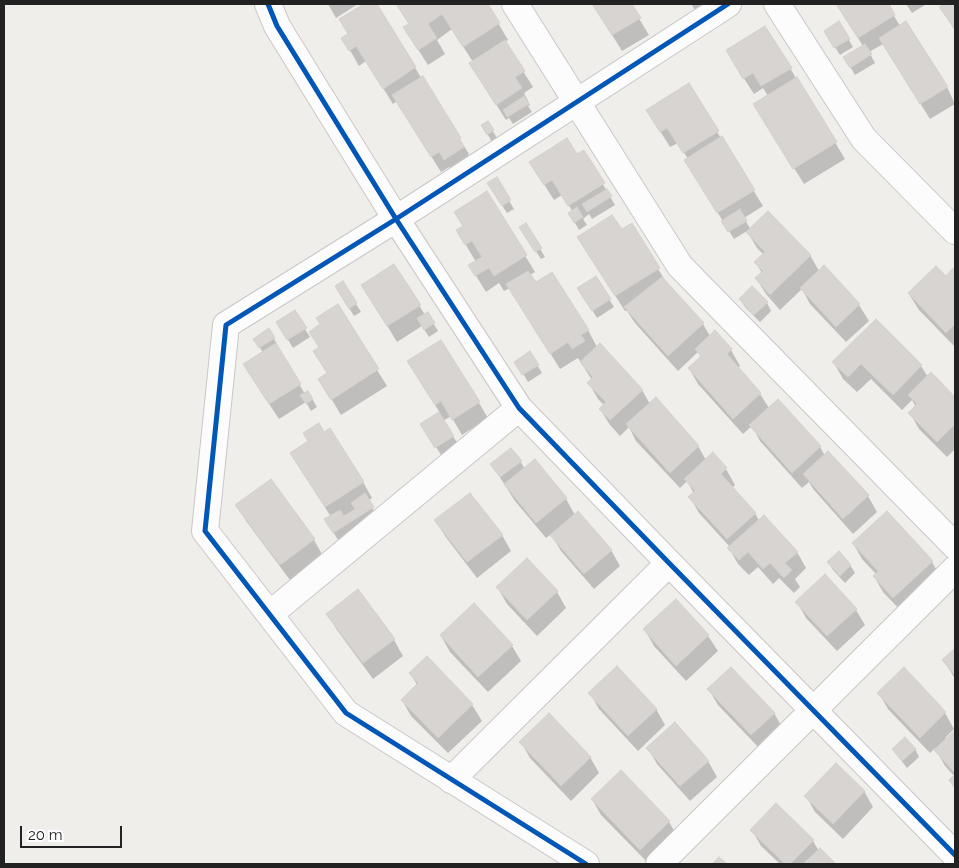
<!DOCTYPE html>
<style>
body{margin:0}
#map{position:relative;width:959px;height:868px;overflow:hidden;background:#f0eeeb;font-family:Raleway,sans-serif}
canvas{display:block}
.frame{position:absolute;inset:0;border:5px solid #222;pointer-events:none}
.scale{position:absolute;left:20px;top:826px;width:102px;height:22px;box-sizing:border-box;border:2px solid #222;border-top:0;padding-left:6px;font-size:15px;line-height:18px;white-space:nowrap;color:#222;-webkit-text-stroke:4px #fff;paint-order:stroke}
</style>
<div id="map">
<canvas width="959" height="868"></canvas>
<div class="frame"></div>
<div class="scale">20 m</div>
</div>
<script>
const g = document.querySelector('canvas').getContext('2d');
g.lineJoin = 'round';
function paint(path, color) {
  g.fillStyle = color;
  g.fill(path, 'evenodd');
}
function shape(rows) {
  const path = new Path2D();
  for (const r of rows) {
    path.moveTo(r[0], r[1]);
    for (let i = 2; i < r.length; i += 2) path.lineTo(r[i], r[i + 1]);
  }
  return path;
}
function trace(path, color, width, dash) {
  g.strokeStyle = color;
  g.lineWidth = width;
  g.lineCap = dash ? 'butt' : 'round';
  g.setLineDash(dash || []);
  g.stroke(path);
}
paint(shape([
 [328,4,358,4,336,18],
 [367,4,375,4,469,154,468,155,472,163,454,175,449,167,441,172,397,101,393,104,366,61,359,66,343,38,349,34,341,20],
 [398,4,487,4,508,40,505,42,533,87,524,93,530,105,528,106,532,112,513,124,509,118,506,120,480,79,473,62,452,29,437,40,445,54,428,65,414,43,410,25],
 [593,4,630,4,649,35,622,51],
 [691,4,724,4,700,18],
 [837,4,887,4,900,26,947,87,955,104,930,119,883,44,869,52,875,63,855,75,845,58,863,46],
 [906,4,924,4,925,5,912,13],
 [946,4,955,4,955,31,941,8],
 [839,23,853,47,840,55,825,31],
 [736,66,790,68,845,159,804,184,764,120,768,96,763,88,754,94],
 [688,85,763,206,744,218,751,230,810,255,819,271,824,267,859,305,869,321,846,342,810,304,802,289,780,310,766,294,756,278,762,273,756,263,764,255,757,248,747,231,734,239,695,176,688,159,678,143,670,147,657,126],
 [488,123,497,138,492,142,483,126],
 [584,152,615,205,592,219,589,214,583,219,587,225,579,230,570,214,573,212,562,195,554,200,540,178],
 [496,179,514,209,507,213,493,191],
 [487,193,535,272,530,275,535,284,588,330,597,347,642,390,650,404,698,446,706,460,726,469,735,485,732,488,755,513,759,521,797,552,806,568,795,579,800,587,794,593,779,578,773,584,758,567,749,575,738,564,729,548,730,547,699,513,690,497,694,494,687,481,680,488,636,441,629,427,620,436,610,425,600,409,604,405,598,399,589,383,592,380,578,358,560,369,510,288,504,291,499,283,486,292,470,266,476,262,457,230,464,226],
 [525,224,545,257,541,259,525,235],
 [631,225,668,285,703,324,710,336,715,332,731,350,740,366,738,368,760,394,769,408,820,447,825,456,868,496,877,512,853,534,814,490,809,482,802,488,760,441,752,426,743,434,698,384,689,368,701,357,698,352,678,371,635,323,627,311,625,311,588,253],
 [394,265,425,315,427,313,438,331,429,337,422,326,397,342,372,301],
 [953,269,955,271,955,347,919,310,909,294,946,277],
 [596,278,614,307,597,318,579,288],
 [343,283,361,312,354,316,336,287],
 [752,287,767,303,771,311,760,322,745,307,740,299],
 [337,306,387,386,341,415,329,395,328,374,321,325],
 [294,312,310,337,293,348,278,323],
 [269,330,278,346,277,347,305,394,308,392,317,407,311,411,306,402,279,419,254,381,263,353,255,339],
 [530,353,542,373,528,382,516,362],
 [834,363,921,366,928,377,931,374,955,399,955,449,947,457,919,429,910,413,916,407,912,400,902,410,871,379,857,392,843,379],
 [418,377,479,403,488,418,462,435,451,416,443,421,458,444,441,455,422,424,440,413],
 [310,442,363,482,372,498,368,501,377,516,338,540,326,520,331,517,301,469],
 [520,461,525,469,566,499,575,515,611,550,620,566,594,589,561,551,551,534,546,538,515,501,492,465],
 [271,480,314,540,323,556,290,580,246,521,237,505],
 [436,521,502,535,511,551,477,578,445,536],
 [853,543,932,562,941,578,903,613,883,592,874,576,876,574,862,559],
 [527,560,557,592,566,608,537,636,507,604,498,588],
 [829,563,850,565,855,573,845,583,833,570],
 [358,591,394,640,403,656,373,679,337,630,328,614],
 [797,602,856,610,865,625,837,651,806,618],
 [645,630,708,636,718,651,686,681,654,646],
 [441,636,512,646,521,661,488,692,450,652],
 [955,650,955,679,944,661],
 [427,658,472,705,482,721,448,753,411,716,402,700,417,685,411,674],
 [709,690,774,713,783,729,761,750,718,705],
 [590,693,656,709,665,725,638,751,599,709],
 [879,693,945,713,954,729,945,738,946,740,955,732,955,789,950,781,955,777,945,766,935,748,930,753,888,709],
 [521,742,590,757,599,773,571,801,530,758],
 [648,748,708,761,717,777,690,801,657,764],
 [915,749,919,757,907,768,893,750],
 [864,791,873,807,843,839,815,812,806,796],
 [592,799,669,822,678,837,649,864,601,815],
 [752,830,813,841,819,851,820,850,834,864,780,864,761,846]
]), '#0003');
const building = shape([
 [364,4,377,4,416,67,383,89,356,46,349,51,341,38,348,34,339,19,364,4],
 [396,4,488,4,500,23,463,47,442,14,428,24,437,38,418,50,403,27,409,24,396,4],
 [592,4,632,4,641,18,612,35,592,4],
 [836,4,889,4,895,15,858,38,836,4],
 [944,4,955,4,955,29,939,7,944,4],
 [839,21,850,39,834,48,824,31,839,21],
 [906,21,948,87,920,104,879,38,906,21],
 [765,26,792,68,761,86,753,73,743,79,726,50,765,26],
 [505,40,525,71,515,77,522,88,496,105,469,63,505,40],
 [865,44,872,54,850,68,843,57,865,44],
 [423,76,461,138,459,139,464,147,444,160,439,152,431,157,392,95,423,76],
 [797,77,837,142,793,169,753,104,797,77],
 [689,83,719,131,683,153,667,128,660,132,646,110,689,83],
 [524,96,529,104,507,117,503,110,524,96],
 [488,121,494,130,487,135,481,125,488,121],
 [722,136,755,190,717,213,684,160,722,136],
 [567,138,577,154,584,150,605,183,568,206,552,180,544,185,529,162,567,138],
 [497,177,511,200,502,206,487,183,497,177],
 [607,189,612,196,587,212,582,204,607,189],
 [487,191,527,255,494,276,489,268,475,276,468,265,482,257,472,241,465,245,456,230,463,226,454,212,487,191],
 [577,207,583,217,574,223,568,213,577,207],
 [740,209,747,221,728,232,721,221,740,209],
 [768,211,811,255,770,295,755,278,763,271,754,262,765,252,746,232,768,211],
 [612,215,622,229,632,223,660,268,615,296,577,237,612,215],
 [526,223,542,248,535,252,519,227,526,223],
 [394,264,421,305,387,326,361,285,394,264],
 [824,265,860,304,836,327,800,288,824,265],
 [936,266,946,276,953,268,955,269,955,324,946,333,908,293,936,266],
 [528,271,536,282,552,272,589,330,581,335,585,341,572,349,568,342,550,354,506,284,528,271],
 [596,276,611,299,592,311,577,288,596,276],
 [662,277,704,323,668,356,624,307,662,277],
 [343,281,357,303,349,309,335,286,343,281],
 [752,286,768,302,754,315,739,299,752,286],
 [338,304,379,369,331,400,318,379,327,373,313,351,319,347,309,332,320,324,316,318,338,304],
 [295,310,307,328,287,340,276,322,295,310],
 [428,312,435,323,424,330,417,318,428,312],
 [876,319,922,365,893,395,861,364,848,377,832,362,876,319],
 [269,328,275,338,259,348,253,339,269,328],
 [715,330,732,349,727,354,761,393,733,419,688,368,701,356,695,349,715,330],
 [441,340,480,402,452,420,441,401,435,405,407,361,441,340],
 [276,343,301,384,269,404,243,364,276,343],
 [600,343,643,390,610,420,599,409,606,402,587,383,593,377,580,362,600,343],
 [530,351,539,365,522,375,514,362,530,351],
 [931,372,955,397,955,424,937,442,908,413,917,404,908,395,931,372],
 [308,391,313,399,306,404,300,395,308,391],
 [656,397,699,446,670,473,626,424,656,397],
 [778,399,821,446,792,473,749,425,778,399],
 [439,412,454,436,435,448,420,424,439,412],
 [319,423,324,432,330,428,364,482,325,507,290,453,308,441,303,433,319,423],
 [511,448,522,461,500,477,490,464,511,448],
 [828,451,869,495,843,519,803,474,828,451],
 [713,452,727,468,721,474,756,513,727,539,688,497,695,491,684,479,713,452],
 [535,459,567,498,536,523,504,484,535,459],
 [271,479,315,539,280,565,235,505,271,479],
 [365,493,374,507,333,533,324,519,340,510,344,516,355,509,351,503,365,493],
 [470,493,503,535,467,562,434,520,470,493],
 [578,511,612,550,584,574,550,535,578,511],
 [887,511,933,561,893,598,873,576,878,571,852,543,887,511],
 [764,515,798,552,785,563,792,570,784,578,770,563,763,569,748,552,739,560,727,548,764,515],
 [839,551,851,565,840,576,827,562,839,551],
 [527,558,558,591,527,620,496,587,527,558],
 [825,574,857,609,827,636,795,602,825,574],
 [358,589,395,639,363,663,326,614,358,589],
 [676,599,709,635,676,666,643,629,676,599],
 [474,603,513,645,478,677,440,635,474,603],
 [955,648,955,675,942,660,955,648],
 [427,656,473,704,438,738,401,700,418,683,409,673,427,656],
 [617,666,657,709,628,736,588,693,617,666],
 [731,667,775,713,751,735,707,689,731,667],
 [904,667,946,712,920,738,877,693,904,667],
 [549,713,591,757,561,786,519,742,549,713],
 [675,722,709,761,680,786,646,748,675,722],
 [955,730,955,773,934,750,955,730],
 [905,737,916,749,902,761,892,749,905,737],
 [836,763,865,791,833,824,804,796,836,763],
 [621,770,670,821,640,850,591,799,621,770],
 [955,774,955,788,949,780,955,774],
 [776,803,814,840,790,864,785,864,750,830,776,803],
 [820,848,836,864,803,864,820,848],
 [719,857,727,864,712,864,719,857]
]);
paint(building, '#d7d4d2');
trace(building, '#d3d0cc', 1);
const minor = shape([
 [268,4,277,26,396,219,519,408,669,563,955,855],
 [515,4,680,266,955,546],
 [777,4,864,139,955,231],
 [270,614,519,408],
 [451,780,669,563],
 [586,864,346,713,205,531,226,325,396,219,728,4],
 [659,864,955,569]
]);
trace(minor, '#c9c8c7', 28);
trace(minor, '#fdfcfc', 26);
trace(shape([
 [268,4,277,26,396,219,519,408,669,563,955,855],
 [586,864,346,713,205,531,226,325,396,219,728,4]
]), '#0057b8', 5);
</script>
